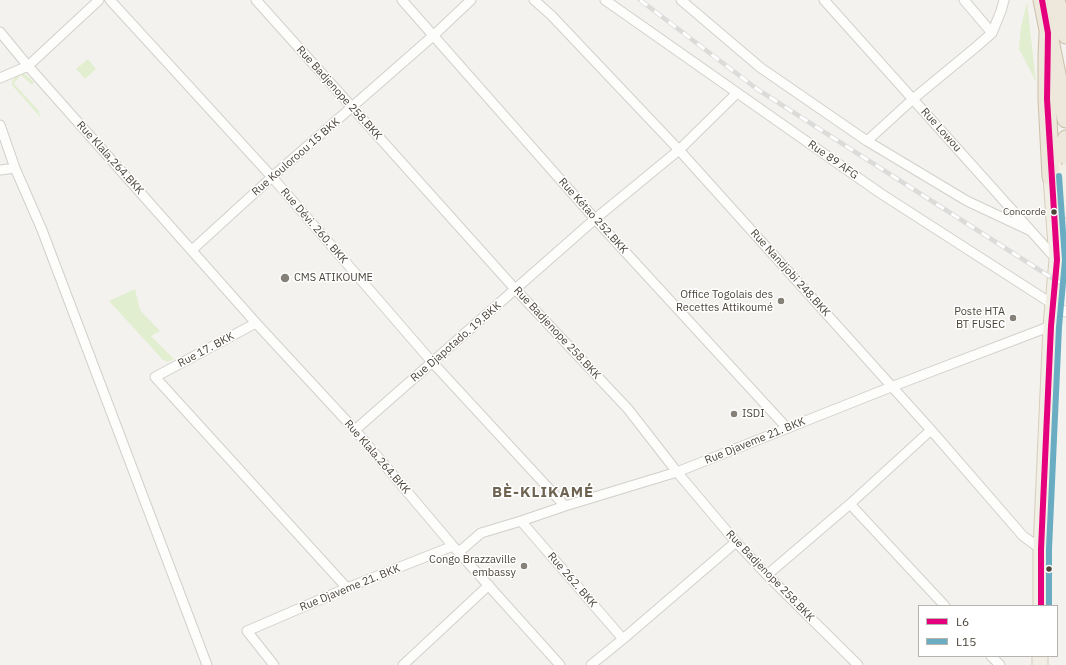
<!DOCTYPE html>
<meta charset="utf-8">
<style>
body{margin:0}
#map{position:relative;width:1066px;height:665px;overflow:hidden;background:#f4f2ee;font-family:"IBM Plex Sans",sans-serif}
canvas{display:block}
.legend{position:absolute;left:918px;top:605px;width:140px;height:52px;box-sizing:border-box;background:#fff;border:1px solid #b7b4b0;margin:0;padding:5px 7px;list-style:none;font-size:12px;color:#4b4439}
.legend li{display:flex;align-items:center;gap:8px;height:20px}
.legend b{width:20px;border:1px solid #b7b4b0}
</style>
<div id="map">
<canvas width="1066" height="665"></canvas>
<ul class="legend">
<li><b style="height:5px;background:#e5007d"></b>L6</li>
<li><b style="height:5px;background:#6aadc3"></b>L15</li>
</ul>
</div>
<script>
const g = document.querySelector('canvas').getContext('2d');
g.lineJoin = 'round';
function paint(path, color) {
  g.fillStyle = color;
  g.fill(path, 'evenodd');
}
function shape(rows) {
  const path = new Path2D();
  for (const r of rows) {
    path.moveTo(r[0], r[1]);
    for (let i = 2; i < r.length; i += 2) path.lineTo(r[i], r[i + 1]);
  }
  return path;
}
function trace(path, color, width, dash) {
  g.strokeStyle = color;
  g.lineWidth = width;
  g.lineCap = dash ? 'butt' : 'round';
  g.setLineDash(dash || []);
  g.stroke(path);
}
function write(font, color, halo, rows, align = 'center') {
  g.font = font + ' "IBM Plex Sans",sans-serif';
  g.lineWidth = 3;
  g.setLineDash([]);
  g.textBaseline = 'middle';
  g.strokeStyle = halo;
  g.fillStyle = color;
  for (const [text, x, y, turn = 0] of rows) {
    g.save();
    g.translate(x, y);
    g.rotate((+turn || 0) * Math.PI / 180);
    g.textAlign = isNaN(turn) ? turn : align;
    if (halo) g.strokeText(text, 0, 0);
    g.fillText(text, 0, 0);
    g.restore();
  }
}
paint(shape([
 [1027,2,1036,82,1019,49,1021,27],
 [88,59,96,69,85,79,76,69],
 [21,71,34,82,32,85,21,75,14,83,15,85,38,110,41,118,12,85,12,81],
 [135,289,140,310,160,331,151,336,174,359,168,362,163,360,109,301]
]), '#e1eecf');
const street = shape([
 [110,0,272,177,432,362,565,506],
 [256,0,516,290,628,409,677,472,736,542,767,575,858,665],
 [402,0,595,219,787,428],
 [534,0,551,15,679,150,931,430,1023,536,1041,549],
 [605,0,880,193,1054,305,1066,312],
 [681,0,761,68,867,141,967,201,1031,231],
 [824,0,1057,260],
 [964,0,992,33],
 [0,32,28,66,256,323,355,430,453,546,560,665],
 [0,78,28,66,99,0],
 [0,125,15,168,42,230,207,665],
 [867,141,913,99,976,47,992,33,1001,11,1004,0],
 [0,170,15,168],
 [192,250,272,177,434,35,471,0],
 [256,323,155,377,347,588],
 [355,430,595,219,679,150,737,93],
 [850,504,945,606],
 [521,521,623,639],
 [459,552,481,533,521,521,565,506,677,472,891,387,1051,326],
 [767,575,850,504,931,430],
 [991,656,1000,665],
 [274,665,247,631,347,588,453,546],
 [403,665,489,585],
 [591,665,623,639,736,542]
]);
const primary = shape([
 [1055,217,1060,212,1065,188,1066,171],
 [1041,606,1041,549,1051,326,1057,260,1051,177,1054,166],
 [1040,665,1040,656]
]);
const highway = shape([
 [1042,0,1066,119],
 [1056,0,1066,35],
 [1048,33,1047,56,1047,99,1051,177],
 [1066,139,1064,150,1066,156]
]);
trace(street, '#d2d0cb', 11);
trace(primary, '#d6cebb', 17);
trace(highway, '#ccbfa9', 19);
trace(street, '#fdfdfc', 9);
trace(primary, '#f2efe6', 15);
trace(highway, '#ede8db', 17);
const rail = shape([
 [640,0,757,89,1055,280,1066,285]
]);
trace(rail, '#dbdbda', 4.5);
trace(rail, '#fff', 3, [9]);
trace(shape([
 [1041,606,1041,549,1051,326,1057,260,1047,99,1048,33,1042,0]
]), '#e5007d', 6);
trace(shape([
 [1049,606,1049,549,1059,327,1065,260,1059,176]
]), '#6aadc3', 6);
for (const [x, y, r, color] of [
 [1054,212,3.5,"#4b4439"],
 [285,278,5,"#868178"],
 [781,301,4,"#868178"],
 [1013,318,4,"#868178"],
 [734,414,4,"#868178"],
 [524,566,4,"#868178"],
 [1049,569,3.5,"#4b4439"]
]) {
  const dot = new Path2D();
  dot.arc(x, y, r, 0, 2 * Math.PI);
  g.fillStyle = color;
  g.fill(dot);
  trace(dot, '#fff', 1.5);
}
write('10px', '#4b4439', '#fff', [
 ["Concorde",1046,212]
], 'right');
write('11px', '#4b4439', '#fff', [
 ["Rue Badjenope 258.BKK",339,93,48],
 ["Rue Lowou",941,130,48],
 ["Rue Kouloroou 15 BKK",296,157,-41],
 ["Rue Klala,264.BKK",110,158,48],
 ["Rue 89 AFG",833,160,35],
 ["Rue Kétao 252.BKK",593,216,48],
 ["Rue Dévi. 260. BKK",314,226,49],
 ["Rue Nandjobi 248.BKK",790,273,48],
 ["Rue Badjenope 258.BKK",557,333,47],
 ["Rue Djapotado. 19.BKK",456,342,-41],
 ["Rue 17. BKK",206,350,-28],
 ["Rue Djaveme 21. BKK",755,441,-22],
 ["Rue Klala.264.BKK",377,457,49],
 ["Rue Badjenope 258.BKK",770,576,46],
 ["Rue 262. BKK",572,580,49],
 ["Rue Djaveme 21. BKK",350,588,-22]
]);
write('11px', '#4b4439', '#fff', [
 ["CMS ATIKOUME",294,278,"left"],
 ["Office Togolais des",773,295],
 ["Recettes Attikoumé",773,308],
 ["Poste HTA",1005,312],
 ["BT FUSEC",1005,325],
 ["ISDI",742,414,"left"],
 ["Congo Brazzaville",516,560],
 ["embassy",516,573]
], 'right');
g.letterSpacing = '1px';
write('bold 15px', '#6e6250', '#fff', [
 ["BÈ-KLIKAMÉ",543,493]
]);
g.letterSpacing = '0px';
</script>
